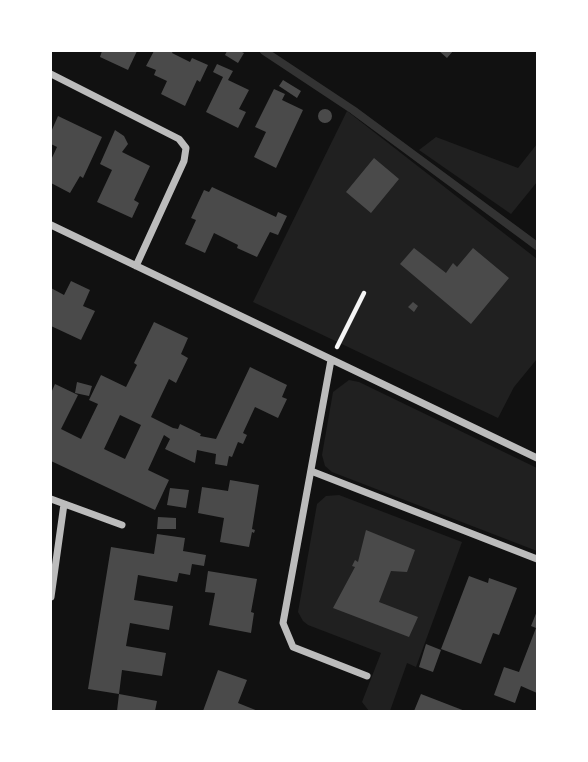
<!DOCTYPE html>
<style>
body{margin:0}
#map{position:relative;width:588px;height:762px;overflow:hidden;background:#111;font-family:Bitter,serif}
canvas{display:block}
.frame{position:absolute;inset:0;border:52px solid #fff;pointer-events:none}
</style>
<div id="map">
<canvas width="588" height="762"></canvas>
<div class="frame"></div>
</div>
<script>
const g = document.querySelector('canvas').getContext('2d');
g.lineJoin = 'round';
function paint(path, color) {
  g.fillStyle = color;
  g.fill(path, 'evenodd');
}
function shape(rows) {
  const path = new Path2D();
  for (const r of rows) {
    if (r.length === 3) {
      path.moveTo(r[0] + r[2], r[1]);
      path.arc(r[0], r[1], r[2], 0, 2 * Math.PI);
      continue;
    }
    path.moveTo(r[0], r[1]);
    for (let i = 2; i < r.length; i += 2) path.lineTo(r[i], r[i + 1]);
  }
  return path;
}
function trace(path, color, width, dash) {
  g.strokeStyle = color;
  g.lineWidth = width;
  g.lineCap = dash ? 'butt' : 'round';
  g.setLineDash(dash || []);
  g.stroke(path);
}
paint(shape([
 [347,111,537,259,537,359,514,387,498,418,253,302],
 [436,137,518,168,537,144,537,182,511,214,419,150],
 [349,380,359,382,537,468,537,551,332,472,325,466,322,455,333,392],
 [339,495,462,542,416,667,407,663,390,711,369,711,362,702,381,653,308,625,303,621,298,612,317,504,326,496]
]), '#202020');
trace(shape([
 [264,51,353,110,537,246]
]), '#333', 8);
paint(shape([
 [102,51,137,51,128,70,100,57],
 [154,51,173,51,172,53,190,62,192,58,208,65,200,82,197,80,185,106,161,94,167,81,154,75,156,70,146,66],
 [227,51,240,51,244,53,238,63,225,55],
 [439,51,453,51,447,58],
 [217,64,233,71,228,80,249,90,239,109,246,112,238,128,206,112,223,77,213,72],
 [283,80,301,91,297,98,279,86],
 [274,89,285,94,282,100,303,110,276,168,254,157,266,132,255,127],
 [325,116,7],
 [58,116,102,137,83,178,80,176,70,193,51,183,51,160,57,147,51,144,51,132],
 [115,130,124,136,128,144,122,152,150,166,134,200,139,203,132,218,97,202,112,170,100,164],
 [374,158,399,179,371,213,346,192],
 [212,187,276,217,278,212,287,216,278,235,270,232,257,257,237,248,238,245,214,233,205,253,185,244,196,220,191,218,204,190,209,192],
 [414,248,446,273,453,263,457,267,473,248,509,278,471,324,400,264],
 [71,281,90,290,83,306,95,311,81,340,51,326,51,288,64,295],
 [413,302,418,306,414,312,408,307],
 [154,322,188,338,181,354,188,358,176,383,169,379,151,417,173,428,178,429,180,424,201,434,200,436,216,439,250,367,287,385,282,397,287,399,278,418,255,407,243,433,247,435,243,444,238,442,232,457,229,456,227,466,215,464,216,454,197,450,195,463,165,449,170,439,164,435,148,470,169,480,155,510,51,461,51,393,55,384,78,395,61,429,81,439,98,404,89,400,101,375,126,387,137,365,134,363],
 [120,415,141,425,125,459,104,449],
 [77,382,92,386,89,396,75,393],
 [230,480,259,485,252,529,255,530,254,533,252,532,249,547,220,542,224,518,198,513,202,487,228,491],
 [170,488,189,490,186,508,167,505],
 [158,517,176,518,176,529,157,529],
 [366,530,415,550,407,572,391,571,379,602,418,617,409,637,333,608,355,567,352,566,355,560,358,562],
 [157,534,185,538,183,551,206,555,204,566,192,564,190,575,179,573,177,582,138,575,134,600,173,606,169,630,130,623,126,646,166,653,162,676,122,670,119,694,88,689,111,547,154,554],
 [208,571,257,579,251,612,254,613,251,633,209,625,215,593,205,592],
 [469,576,488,583,489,578,517,588,499,635,493,633,481,664,441,649],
 [537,611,537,693,521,686,515,703,494,695,504,667,519,672,536,628,531,626],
 [426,644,441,650,433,672,419,667],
 [218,670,247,680,238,703,258,711,203,711],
 [119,694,157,701,155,711,117,711],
 [421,694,465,711,414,711]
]), '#4a4a4a');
trace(shape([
 [337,347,364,293]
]), '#f5f5f5', 4.5);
trace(shape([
 [51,74,179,139,186,148,184,161,136,266],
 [51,225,537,458],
 [331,360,283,623,293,647,367,676],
 [311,471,537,559],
 [51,499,122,525],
 [51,597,64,504]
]), '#bcbcbc', 7);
</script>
